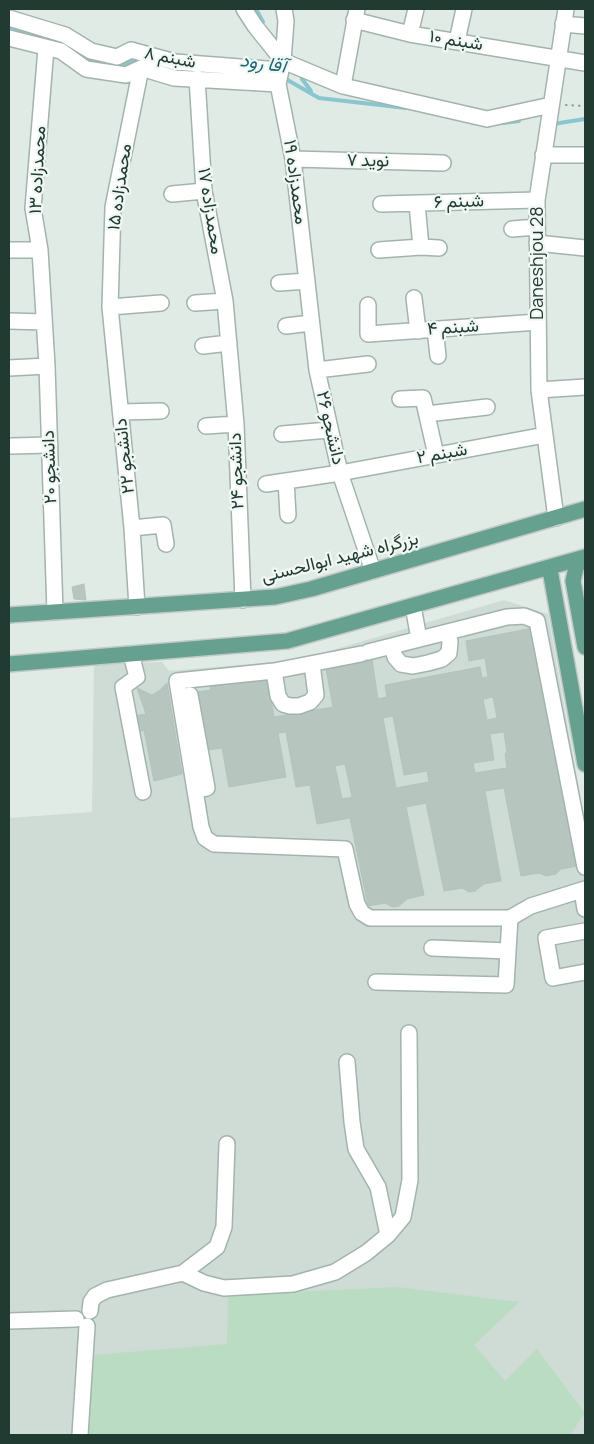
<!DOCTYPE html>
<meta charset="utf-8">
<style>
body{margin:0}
#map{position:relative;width:594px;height:1444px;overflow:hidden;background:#e0ebe6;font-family:Manrope,sans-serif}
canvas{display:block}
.frame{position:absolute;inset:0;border:10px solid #213b33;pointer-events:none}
</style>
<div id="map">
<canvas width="594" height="1444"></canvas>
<div class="frame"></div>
</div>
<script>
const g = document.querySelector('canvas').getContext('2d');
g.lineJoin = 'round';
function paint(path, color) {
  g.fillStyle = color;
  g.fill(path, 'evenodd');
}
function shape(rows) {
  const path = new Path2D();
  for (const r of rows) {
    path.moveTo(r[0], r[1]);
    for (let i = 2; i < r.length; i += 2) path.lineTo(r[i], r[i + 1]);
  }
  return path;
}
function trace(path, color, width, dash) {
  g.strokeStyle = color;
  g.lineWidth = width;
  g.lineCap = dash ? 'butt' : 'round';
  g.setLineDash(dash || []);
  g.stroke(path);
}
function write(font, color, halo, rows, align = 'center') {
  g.font = font + ' Manrope,Vazirmatn,sans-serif';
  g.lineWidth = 4.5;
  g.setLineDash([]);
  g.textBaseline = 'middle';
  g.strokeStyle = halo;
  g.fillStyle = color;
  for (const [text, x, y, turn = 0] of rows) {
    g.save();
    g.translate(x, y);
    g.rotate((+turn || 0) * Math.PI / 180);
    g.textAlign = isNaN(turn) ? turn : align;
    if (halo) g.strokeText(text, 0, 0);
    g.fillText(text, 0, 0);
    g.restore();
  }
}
paint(shape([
 [504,600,548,614,585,823,585,1435,9,1435,9,818,92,812,94,665,162,662,169,671,298,660]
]), '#cfdbd5');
paint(shape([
 [398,1287,519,1302,474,1345,505,1381,537,1349,585,1413,570,1435,87,1435,92,1355,227,1344,228,1295]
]), '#b9dcc2');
trace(shape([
 [256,9,263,22],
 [9,27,63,42,88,60,121,66,136,59,139,60],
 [284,78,319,98,406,108],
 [302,79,311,91],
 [503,123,519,121],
 [553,124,585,119]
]), '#89c6cf', 4);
const building = shape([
 [84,584,86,600,74,599,72,587,84,584],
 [538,627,578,866,561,869,556,874,546,876,539,873,521,876,504,788,485,791,501,881,484,884,475,891,469,892,462,888,444,891,426,803,406,807,424,895,407,899,399,906,393,907,385,903,368,906,350,818,317,824,310,785,296,787,286,732,278,733,286,777,229,787,222,748,207,750,197,692,211,690,210,687,252,679,252,683,268,680,274,717,333,707,326,669,372,660,378,699,387,697,385,685,480,667,482,678,488,677,485,658,469,661,466,641,538,627],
 [493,697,497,718,487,720,483,699,493,697],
 [393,716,404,775,427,771,429,782,396,788,383,718,393,716],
 [504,732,507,753,505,753,507,768,475,773,473,763,494,760,490,734,504,732],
 [345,764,352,797,342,799,335,766,345,764],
 [167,683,182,774,154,781,144,730,137,733,134,716,146,714,137,688,152,695,160,690,167,683]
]);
paint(building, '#b6c6bf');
trace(building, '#b3c4bd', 1);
const minor = shape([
 [244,9,255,26,283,61,343,86,487,119,551,105],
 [284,9,286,21,283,61,278,84,293,159,317,370,340,473,373,571],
 [9,18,65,35,91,51,117,57,131,50,175,62,280,70],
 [354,20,410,34,585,63],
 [563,24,585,26],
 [410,34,416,9],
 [9,38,61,51,86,69,126,75,141,68,174,78,278,84],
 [457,41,464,9],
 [46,48,33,208,40,250,47,366,55,612],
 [197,78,204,191,225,301,236,424,243,600],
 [343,86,357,9],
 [543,155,585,155],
 [293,159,443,163],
 [172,194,204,191],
 [381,204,537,200],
 [417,204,421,247],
 [512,229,537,227],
 [537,243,585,248],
 [9,250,40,250],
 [379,250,421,247,439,248],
 [279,283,307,281],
 [414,298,418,331],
 [195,303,225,301],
 [368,305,368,334,538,322],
 [110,307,161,303],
 [9,321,44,322],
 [286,326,311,323],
 [435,329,438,356],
 [203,346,229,343],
 [9,368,47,366],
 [317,370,368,364],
 [539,390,585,387],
 [400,399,423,398,436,455],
 [121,412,161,411],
 [427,414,487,407],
 [206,426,236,424],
 [282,434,329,430],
 [11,446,50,445],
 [286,481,288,515],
 [266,484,340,473,545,435],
 [556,518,539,390,537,200,566,9],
 [132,528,163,525,166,544],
 [413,606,419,639],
 [137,607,132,528,110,307,113,207,141,68],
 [392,646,395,657,401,664,413,666,428,663,442,659,449,653,450,642,448,632],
 [368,652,507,617,524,616,537,621,585,867],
 [131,654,137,677,123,687,143,792],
 [361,654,274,671,177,681,201,827,205,838,214,844,345,849,357,904,362,913,370,918,510,918,531,906,585,889],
 [274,671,278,696,283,704,290,706,299,706,310,702,316,695,312,664],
 [190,695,207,788,195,790],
 [582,890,585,909],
 [585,931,546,938,553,978,585,972],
 [432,948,508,951],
 [376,982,506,985,510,918],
 [347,1062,352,1122,356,1149,378,1187,388,1235],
 [183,1273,204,1283,224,1288,293,1284,335,1272,366,1253,388,1235,403,1217,410,1180,409,1033],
 [90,1311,91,1302,95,1296,107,1290,183,1273,217,1247,224,1227,227,1144],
 [9,1321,76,1319],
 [80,1435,87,1326]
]);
const major = shape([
 [582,558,576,568,573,581,585,647],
 [550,570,585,764],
 [9,615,275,597,311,589,585,509],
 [9,664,287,641,585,557]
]);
trace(minor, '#a3b3ad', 18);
trace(major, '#c1c8c6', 18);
trace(shape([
 [565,105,585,106]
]), '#81ae9f', 2, [2.5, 4]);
trace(minor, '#fff', 15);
trace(major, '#66a08f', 15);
write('18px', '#213b33', '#f1f8f4', [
 ["شبنم ۱۰",456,41,9],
 ["شبنم ۸",170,58,11],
 ["نوید ۷",368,161,1],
 ["محمدزاده ۱۳",38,170,-87],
 ["محمدزاده ۱۹",295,182,82],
 ["محمدزاده ۱۵",120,187,-82],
 ["شبنم ۶",459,202,-2],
 ["محمدزاده ۱۷",210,211,81],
 ["Daneshjou 28",538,263,-90],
 ["شبنم ۴",453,328,-4],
 ["دانشجو ۲۶",330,428,77],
 ["شبنم ۲",442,454,-10],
 ["دانشجو ۲۲",125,456,-96],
 ["دانشجو ۲۰",50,467,-92],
 ["دانشجو ۲۴",237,471,-92],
 ["بزرگراه شهید ابوالحسنی",340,558,-14]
]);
write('italic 19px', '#1d6975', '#f1f8f4', [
 ["آقا رود",263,64,8]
]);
</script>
